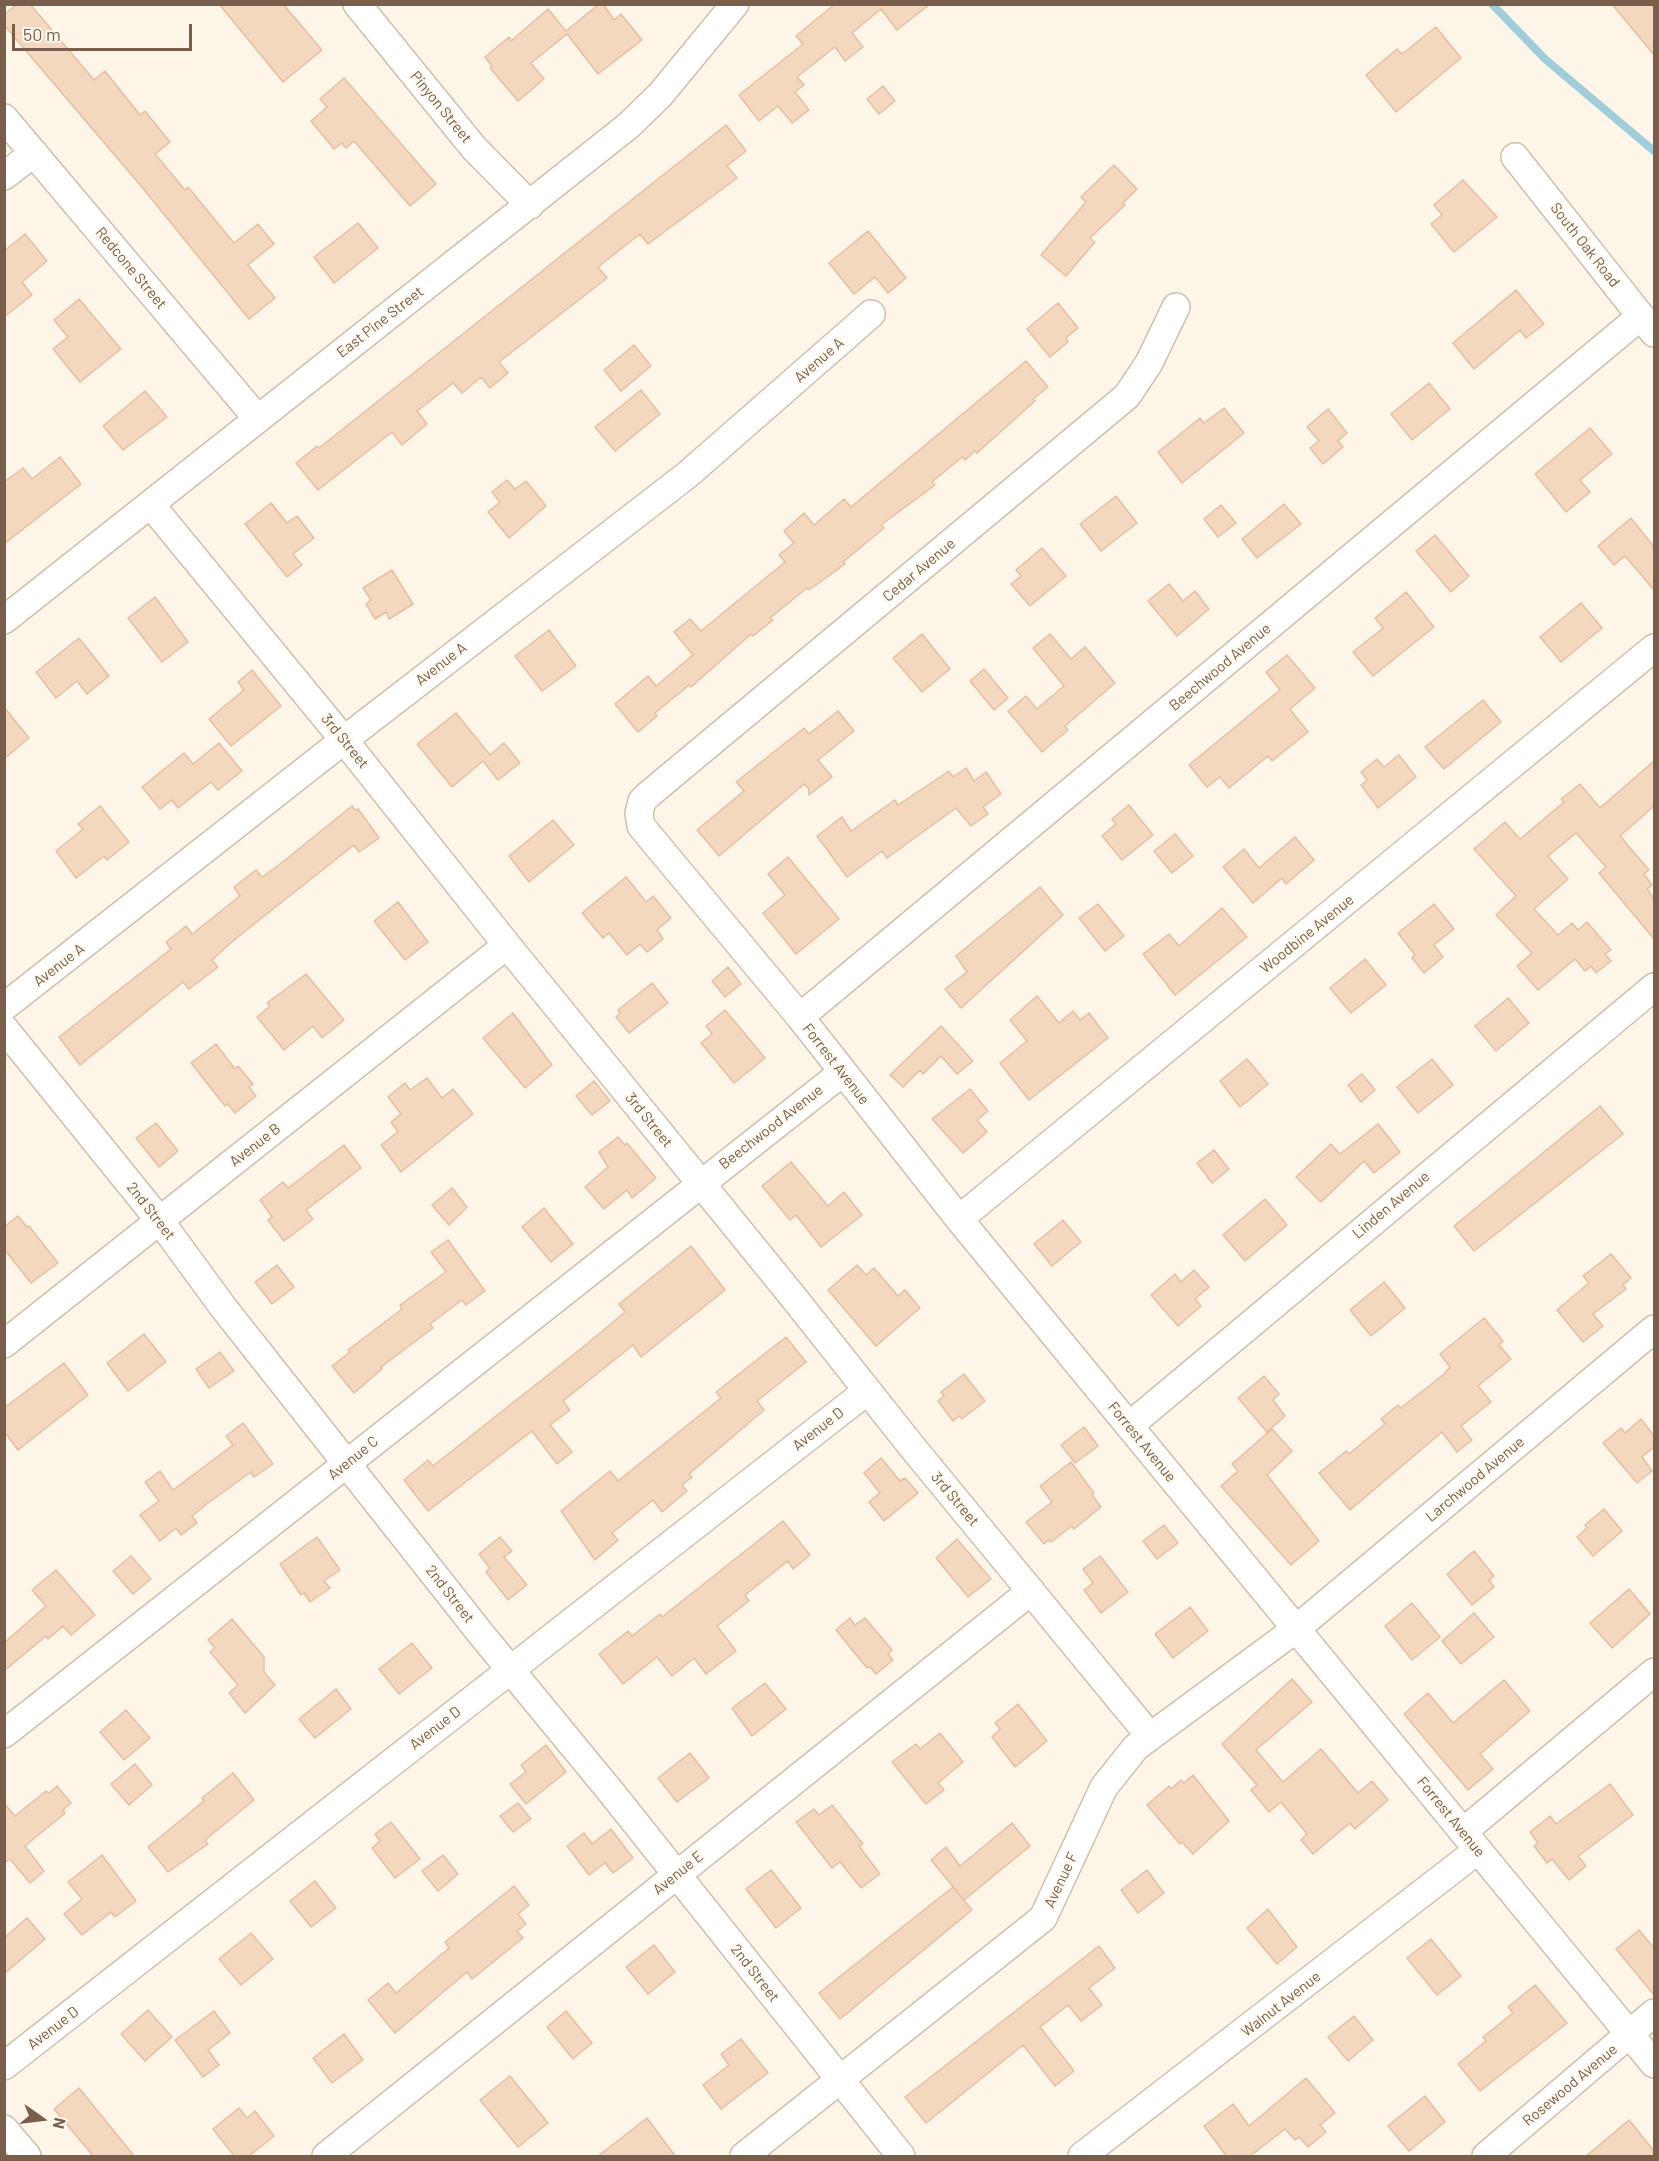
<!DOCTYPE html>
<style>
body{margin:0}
#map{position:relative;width:1659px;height:2161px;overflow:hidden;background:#fdf6e8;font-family:Barlow,sans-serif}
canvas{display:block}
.frame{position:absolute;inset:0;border:6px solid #785e4b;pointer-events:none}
.north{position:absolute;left:12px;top:2089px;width:60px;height:60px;-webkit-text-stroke:4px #fffaef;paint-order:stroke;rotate:104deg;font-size:16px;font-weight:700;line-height:24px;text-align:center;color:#785e4b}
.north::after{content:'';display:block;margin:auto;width:21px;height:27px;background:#785e4b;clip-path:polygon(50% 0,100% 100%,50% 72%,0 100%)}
.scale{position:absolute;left:12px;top:24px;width:180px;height:27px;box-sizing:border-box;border:3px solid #785e4b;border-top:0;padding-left:8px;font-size:18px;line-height:21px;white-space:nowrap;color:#785e4b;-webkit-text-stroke:4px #fffaef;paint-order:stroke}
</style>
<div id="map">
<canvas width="1659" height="2161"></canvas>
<div class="frame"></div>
<div class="north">N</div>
<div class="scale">50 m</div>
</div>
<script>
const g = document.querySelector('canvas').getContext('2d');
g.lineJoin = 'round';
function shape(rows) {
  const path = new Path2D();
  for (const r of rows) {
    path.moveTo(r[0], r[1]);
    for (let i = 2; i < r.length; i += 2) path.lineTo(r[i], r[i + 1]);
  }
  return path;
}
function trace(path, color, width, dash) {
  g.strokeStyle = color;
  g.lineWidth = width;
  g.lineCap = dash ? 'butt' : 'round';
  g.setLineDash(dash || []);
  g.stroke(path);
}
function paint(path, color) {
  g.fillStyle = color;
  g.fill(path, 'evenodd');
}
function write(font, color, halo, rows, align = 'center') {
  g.font = font + ' Barlow,sans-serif';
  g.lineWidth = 4.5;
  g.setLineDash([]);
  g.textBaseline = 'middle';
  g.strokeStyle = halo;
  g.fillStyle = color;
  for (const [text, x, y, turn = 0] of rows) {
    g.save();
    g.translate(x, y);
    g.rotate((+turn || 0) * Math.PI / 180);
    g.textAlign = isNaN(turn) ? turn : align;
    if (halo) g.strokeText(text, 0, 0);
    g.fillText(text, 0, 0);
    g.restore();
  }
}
trace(shape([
 [1492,4,1545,59,1654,151]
]), '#a1cdda', 8);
const building = shape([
 [17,4,30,4,94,80,105,71,140,115,145,111,170,142,155,154,185,190,188,187,234,243,258,224,274,244,248,265,275,298,249,319,141,186,4,25,4,15,17,4],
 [219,4,283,4,322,50,283,82,219,4],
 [599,4,603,4,614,20,621,14,642,40,598,74,567,34,531,63,544,79,518,101,490,68,492,66,485,57,509,37,511,41,548,9,566,31,599,4],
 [835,4,930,4,897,30,881,9,852,33,863,47,845,61,835,47,797,77,804,85,795,92,809,110,792,123,778,106,759,121,739,95,803,44,796,36,835,4],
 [1612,4,1654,4,1654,55,1612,4],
 [1436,27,1461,58,1396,112,1366,75,1397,49,1402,54,1436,27],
 [344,78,436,184,410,206,354,141,346,148,342,143,334,149,311,121,327,107,320,99,344,78],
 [883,86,895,101,879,114,867,99,883,86],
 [726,125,746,151,727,166,737,178,648,244,640,234,598,267,607,278,499,362,508,373,490,388,481,377,462,393,453,383,417,411,427,424,402,445,392,432,318,490,296,463,317,446,319,448,726,125],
 [1114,165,1137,189,1123,203,1125,205,1090,238,1095,242,1066,276,1041,255,1086,202,1081,197,1114,165],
 [1463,180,1497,217,1454,252,1431,224,1442,215,1434,205,1463,180],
 [358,223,378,248,334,283,314,257,358,223],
 [868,231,906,278,888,293,875,277,854,294,829,263,868,231],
 [25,234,47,261,22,282,32,295,4,317,4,251,25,234],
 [1516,290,1544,324,1526,338,1520,330,1474,369,1453,343,1516,290],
 [79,299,121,349,80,382,53,349,68,337,54,320,79,299],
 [1058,303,1078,328,1066,338,1068,342,1050,357,1027,329,1058,303],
 [634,345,651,366,621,391,604,370,634,345],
 [1026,361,1048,387,1033,399,1035,401,977,453,975,451,965,460,962,457,932,482,935,485,881,525,884,528,843,562,845,564,809,590,807,588,770,618,773,620,753,636,751,634,691,687,689,685,655,713,657,716,638,732,615,704,648,676,656,686,693,655,674,632,690,619,701,631,785,562,779,555,794,543,784,531,804,513,814,525,844,499,851,507,1026,361],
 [1429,383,1450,409,1412,440,1391,414,1429,383],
 [641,390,660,414,615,451,595,427,641,390],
 [145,391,167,417,123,450,103,426,145,391],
 [1224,408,1244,433,1182,483,1158,452,1200,418,1204,423,1224,408],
 [1328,409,1347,433,1338,441,1343,447,1323,464,1310,448,1319,441,1307,427,1328,409],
 [1590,428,1612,454,1580,480,1590,492,1566,512,1535,474,1590,428],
 [60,457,81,484,4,544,4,482,23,468,32,479,60,457],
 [507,480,515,489,526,481,546,506,509,538,488,512,500,502,492,492,507,480],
 [1116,496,1137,523,1101,551,1080,524,1116,496],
 [271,503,287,523,297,516,314,538,293,554,302,565,287,577,245,524,271,503],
 [1284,504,1301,524,1257,558,1242,539,1284,504],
 [1221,505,1236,523,1218,537,1204,519,1221,505],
 [1631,518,1654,547,1654,590,1625,556,1614,565,1598,546,1631,518],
 [1435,535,1469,576,1451,592,1416,551,1435,535],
 [1042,548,1066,576,1030,606,1011,584,1021,576,1016,570,1042,548],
 [392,570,413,604,389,619,386,612,375,619,366,604,371,600,363,588,392,570],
 [1169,584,1183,601,1195,591,1209,609,1177,636,1148,601,1169,584],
 [1406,592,1434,627,1373,676,1353,652,1383,628,1375,618,1406,592],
 [155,597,188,642,162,662,128,618,155,597],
 [1581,603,1602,628,1561,662,1540,637,1581,603],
 [549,630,576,666,542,691,515,656,549,630],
 [922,634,950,669,922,692,893,658,922,634],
 [1050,634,1071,659,1085,647,1115,683,1065,726,1068,730,1042,752,1008,711,1026,696,1037,709,1064,686,1033,648,1050,634],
 [79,638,109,676,87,694,77,681,56,698,36,672,79,638],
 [1287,655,1315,688,1290,709,1308,732,1272,761,1268,756,1229,788,1220,777,1207,787,1189,765,1280,690,1266,672,1287,655],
 [984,669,1008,698,994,710,970,681,984,669],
 [252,670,281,706,231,746,209,719,244,690,238,682,252,670],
 [1483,700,1501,722,1444,769,1425,747,1483,700],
 [4,707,29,738,4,759,4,707],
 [838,711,854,731,818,760,832,777,809,795,809,789,804,784,719,856,697,830,744,791,736,782,804,728,809,734,838,711],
 [456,713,490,755,504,743,520,763,498,780,483,761,452,787,417,744,456,713],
 [219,743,242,771,218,790,211,782,178,808,172,800,160,809,142,787,184,753,193,764,219,743],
 [1399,755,1416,777,1378,808,1361,785,1367,780,1361,772,1377,759,1384,767,1399,755],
 [1654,761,1654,806,1620,836,1649,870,1644,874,1652,885,1647,889,1654,899,1654,939,1599,873,1606,867,1576,833,1548,856,1568,879,1534,909,1558,935,1572,923,1578,930,1587,922,1611,950,1605,954,1611,961,1596,973,1591,966,1585,971,1575,959,1538,990,1517,966,1532,953,1496,915,1516,896,1474,849,1505,822,1520,839,1564,802,1561,799,1580,784,1600,808,1654,761],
 [966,768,974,781,986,772,1001,794,983,807,988,814,971,826,956,808,887,858,882,851,847,877,817,836,842,817,851,831,895,800,898,805,949,771,953,777,966,768],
 [1129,805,1153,835,1122,860,1102,836,1116,824,1112,819,1129,805],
 [100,806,129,842,107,860,104,856,76,878,56,851,83,829,78,824,100,806],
 [352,806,355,810,358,809,379,838,359,852,354,845,234,940,212,960,218,967,189,989,183,982,80,1065,59,1037,171,949,166,942,186,926,192,934,240,896,234,887,256,870,262,877,280,864,352,806],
 [553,820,574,845,529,882,509,856,553,820],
 [1175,834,1193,856,1172,873,1154,851,1175,834],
 [1295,837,1314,860,1286,884,1282,878,1253,903,1223,867,1244,849,1259,868,1295,837],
 [788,857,839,919,796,954,763,913,785,895,768,874,788,857],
 [626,877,646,902,653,896,671,918,657,930,663,939,647,952,640,944,627,955,609,933,603,938,582,913,626,877],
 [1040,887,1063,915,961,1008,945,989,967,972,956,956,1040,887],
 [398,902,428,942,405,960,374,921,398,902],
 [1098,904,1124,936,1105,951,1079,918,1098,904],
 [1434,904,1454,929,1434,945,1443,957,1424,973,1412,958,1415,955,1398,933,1434,904],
 [1222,908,1247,937,1175,995,1143,954,1169,934,1179,946,1222,908],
 [1365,959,1386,985,1351,1013,1330,988,1365,959],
 [728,967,741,984,725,997,712,981,728,967],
 [306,974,344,1020,322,1038,313,1026,284,1050,257,1017,270,1006,267,1003,306,974],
 [652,983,668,1003,629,1033,616,1017,620,1013,618,1010,652,983],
 [1037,996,1059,1023,1073,1011,1080,1020,1089,1013,1108,1038,1029,1100,1000,1063,1027,1041,1010,1020,1037,996],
 [1508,998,1529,1023,1496,1051,1475,1026,1508,998],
 [725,1010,765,1058,734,1083,701,1043,712,1034,706,1026,725,1010],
 [513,1013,552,1065,525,1088,483,1038,513,1013],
 [941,1026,973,1061,957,1074,941,1056,923,1074,920,1070,903,1087,890,1075,941,1026],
 [216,1044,235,1069,238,1066,253,1084,249,1087,256,1096,235,1113,228,1104,225,1106,191,1063,216,1044],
 [1247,1059,1268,1084,1240,1107,1220,1081,1247,1059],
 [1432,1059,1453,1085,1418,1113,1397,1087,1432,1059],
 [1362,1074,1375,1090,1361,1102,1348,1085,1362,1074],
 [427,1078,442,1098,453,1089,473,1114,401,1172,381,1145,398,1132,391,1122,401,1114,388,1097,405,1083,410,1090,427,1078],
 [594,1081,610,1101,592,1115,576,1096,594,1081],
 [970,1089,988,1111,977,1120,987,1132,963,1153,932,1119,970,1089],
 [1600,1106,1623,1134,1474,1251,1454,1226,1600,1106],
 [156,1123,178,1151,159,1167,136,1138,156,1123],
 [1378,1124,1400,1152,1374,1173,1364,1161,1321,1202,1296,1177,1331,1144,1340,1154,1378,1124],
 [618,1137,625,1145,627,1143,656,1178,632,1198,627,1190,604,1209,585,1187,608,1167,599,1152,618,1137],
 [344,1145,361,1168,306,1210,313,1219,284,1241,268,1220,272,1217,260,1200,283,1182,288,1188,344,1145],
 [1214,1150,1229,1169,1212,1183,1197,1163,1214,1150],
 [791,1162,828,1206,844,1192,862,1215,821,1247,796,1215,790,1220,762,1186,791,1162],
 [452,1188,467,1207,449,1225,432,1205,452,1188],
 [1265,1199,1287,1225,1245,1261,1223,1235,1265,1199],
 [544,1208,573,1244,551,1262,522,1227,544,1208],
 [18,1216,27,1227,29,1226,58,1263,31,1283,4,1249,4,1227,18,1216],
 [1063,1220,1081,1242,1052,1266,1034,1244,1063,1220],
 [448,1240,485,1291,466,1305,462,1300,430,1324,433,1328,381,1367,382,1369,354,1393,332,1366,350,1352,348,1350,402,1309,400,1305,446,1272,431,1252,448,1240],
 [691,1246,725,1290,641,1357,633,1345,563,1401,570,1410,550,1425,572,1452,557,1464,532,1431,428,1511,404,1480,428,1460,433,1466,582,1348,625,1312,619,1304,691,1246],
 [1611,1254,1631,1278,1623,1285,1626,1289,1593,1314,1603,1326,1583,1342,1557,1310,1589,1283,1583,1276,1611,1254],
 [277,1265,294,1287,272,1304,255,1282,277,1265],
 [857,1265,866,1275,874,1268,898,1296,905,1290,920,1308,876,1346,828,1290,857,1265],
 [1194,1270,1209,1287,1195,1299,1201,1306,1178,1326,1151,1295,1175,1274,1181,1282,1194,1270],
 [1384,1282,1405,1308,1371,1336,1350,1310,1384,1282],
 [1484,1318,1503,1341,1499,1345,1511,1359,1478,1386,1491,1402,1461,1426,1472,1440,1457,1452,1442,1432,1350,1510,1319,1473,1346,1451,1349,1454,1385,1424,1381,1419,1398,1405,1401,1408,1444,1374,1450,1367,1440,1354,1484,1318],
 [144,1334,166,1362,128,1391,107,1363,144,1334],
 [786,1337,806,1362,757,1401,764,1410,689,1474,692,1477,682,1485,687,1491,662,1512,653,1500,612,1533,618,1540,595,1560,561,1511,610,1471,618,1481,721,1398,716,1392,786,1337],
 [220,1352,234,1371,209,1388,196,1369,220,1352],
 [64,1363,88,1395,18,1450,4,1431,4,1408,64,1363],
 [964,1374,985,1401,962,1419,959,1416,953,1421,938,1401,944,1396,941,1392,964,1374],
 [1264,1376,1279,1394,1273,1400,1285,1416,1267,1432,1238,1398,1264,1376],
 [1641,1419,1654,1436,1654,1447,1642,1457,1652,1471,1637,1483,1603,1443,1621,1428,1625,1433,1641,1419],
 [243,1423,273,1464,254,1477,251,1472,208,1503,192,1516,197,1523,181,1535,176,1528,160,1541,140,1515,159,1501,145,1482,160,1471,173,1490,233,1445,226,1436,243,1423],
 [1084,1427,1098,1446,1075,1463,1061,1445,1084,1427],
 [1272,1429,1292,1451,1267,1475,1319,1541,1291,1565,1221,1486,1238,1471,1232,1464,1272,1429],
 [881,1458,900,1481,905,1478,918,1493,884,1521,869,1502,880,1493,864,1473,881,1458],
 [1071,1462,1094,1493,1092,1495,1101,1507,1074,1529,1072,1526,1051,1542,1049,1540,1044,1544,1026,1522,1052,1502,1040,1486,1071,1462],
 [1604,1509,1622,1531,1593,1556,1577,1537,1587,1528,1585,1525,1604,1509],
 [783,1521,810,1555,793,1569,788,1561,745,1595,749,1601,717,1626,736,1651,706,1674,694,1658,672,1676,657,1657,623,1684,599,1654,628,1631,632,1636,660,1614,662,1617,783,1521],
 [1164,1525,1178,1543,1157,1559,1143,1541,1164,1525],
 [317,1537,340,1570,324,1581,330,1588,310,1602,304,1593,301,1595,280,1564,317,1537],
 [500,1537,512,1551,504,1557,527,1585,508,1600,486,1572,490,1568,479,1554,500,1537],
 [957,1539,991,1579,968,1597,936,1558,957,1539],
 [1474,1551,1494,1576,1489,1580,1494,1587,1472,1605,1447,1574,1474,1551],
 [131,1556,151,1579,133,1594,113,1571,131,1556],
 [1100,1556,1128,1592,1101,1613,1084,1590,1093,1583,1083,1569,1100,1556],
 [56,1570,95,1615,71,1635,63,1626,48,1639,46,1636,4,1671,4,1643,46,1606,32,1590,56,1570],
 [1629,1589,1650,1614,1612,1648,1590,1623,1629,1589],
 [1412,1603,1440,1637,1412,1660,1385,1626,1412,1603],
 [1190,1607,1208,1631,1173,1658,1155,1634,1190,1607],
 [1474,1613,1494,1637,1461,1664,1442,1641,1474,1613],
 [850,1618,855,1625,865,1618,892,1650,888,1654,893,1660,876,1674,870,1667,867,1668,836,1630,850,1618],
 [232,1619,264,1657,264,1672,275,1685,245,1713,229,1693,238,1685,210,1652,215,1648,208,1640,232,1619],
 [412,1643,432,1668,399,1694,379,1669,412,1643],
 [1292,1679,1312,1702,1256,1750,1283,1782,1321,1749,1358,1793,1372,1781,1388,1800,1355,1829,1350,1823,1313,1854,1301,1840,1307,1834,1281,1802,1269,1812,1251,1790,1257,1785,1222,1744,1292,1679],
 [1504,1680,1530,1711,1480,1754,1493,1769,1468,1790,1404,1714,1428,1693,1453,1723,1504,1680],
 [765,1683,786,1709,752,1736,732,1708,765,1683],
 [336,1689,351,1709,315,1738,299,1719,336,1689],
 [1018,1704,1047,1741,1015,1767,992,1737,1000,1729,995,1723,1018,1704],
 [126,1710,150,1738,124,1760,100,1732,126,1710],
 [940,1733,963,1762,938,1783,944,1790,926,1804,892,1762,916,1744,920,1749,940,1733],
 [546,1745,566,1772,526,1804,510,1784,526,1772,521,1765,546,1745],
 [690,1753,709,1778,677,1802,658,1778,690,1753],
 [135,1764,152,1785,129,1805,111,1784,135,1764],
 [233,1773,254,1800,205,1840,208,1844,168,1872,148,1847,204,1801,202,1798,233,1773],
 [1193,1775,1229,1821,1193,1854,1182,1842,1180,1844,1147,1805,1169,1786,1171,1789,1181,1780,1184,1783,1193,1775],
 [1610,1784,1633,1815,1578,1856,1586,1866,1569,1880,1552,1859,1547,1863,1534,1846,1538,1843,1530,1832,1550,1816,1556,1824,1610,1784],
 [57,1786,71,1803,63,1810,65,1813,25,1846,44,1871,30,1883,10,1859,4,1863,4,1803,15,1816,46,1791,49,1793,57,1786],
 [518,1803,531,1819,513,1832,500,1816,518,1803],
 [832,1805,863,1844,859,1846,880,1874,861,1888,840,1862,832,1868,796,1822,814,1809,819,1815,832,1805],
 [391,1822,420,1859,395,1878,372,1848,380,1841,375,1834,391,1822],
 [1012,1823,1030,1846,964,1900,931,1860,946,1847,960,1866,1012,1823],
 [611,1829,633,1858,613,1873,605,1863,589,1875,567,1846,584,1833,592,1844,611,1829],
 [102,1855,136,1901,115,1917,111,1912,82,1935,64,1914,82,1899,68,1882,102,1855],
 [443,1855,458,1874,438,1891,422,1871,443,1855],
 [771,1870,801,1908,776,1928,746,1889,771,1870],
 [1147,1870,1164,1893,1138,1913,1121,1890,1147,1870],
 [315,1881,336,1908,311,1927,290,1901,315,1881],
 [514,1886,529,1905,518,1914,526,1924,517,1931,523,1938,472,1979,467,1972,395,2033,368,2000,388,1983,396,1993,449,1948,445,1942,514,1886],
 [953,1887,972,1910,840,2019,819,1993,953,1887],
 [1268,1909,1297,1947,1277,1964,1247,1928,1268,1909],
 [27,1918,45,1939,4,1974,4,1938,27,1918],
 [1639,1930,1654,1948,1654,1995,1616,1949,1639,1930],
 [251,1933,273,1959,241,1985,219,1959,251,1933],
 [1431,1939,1461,1976,1437,1995,1407,1958,1431,1939],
 [654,1945,675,1972,648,1994,626,1967,654,1945],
 [1099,1946,1115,1968,1089,1988,1102,2005,1081,2021,1068,2005,1040,2027,1074,2071,1055,2086,1023,2045,926,2123,905,2097,1099,1946],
 [1535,1985,1567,2023,1480,2091,1458,2064,1486,2041,1483,2037,1513,2013,1508,2007,1535,1985],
 [148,2010,172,2037,145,2061,121,2034,148,2010],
 [214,2011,230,2033,208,2050,219,2065,203,2077,175,2040,214,2011],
 [566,2011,592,2043,573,2059,547,2027,566,2011],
 [1354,2016,1373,2040,1348,2061,1328,2037,1354,2016],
 [344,2034,363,2060,332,2083,313,2058,344,2034],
 [741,2039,768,2073,721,2109,703,2085,729,2065,721,2054,741,2039],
 [510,2076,548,2123,518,2147,480,2100,510,2076],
 [1306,2078,1335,2113,1320,2125,1326,2132,1308,2147,1299,2137,1295,2140,1285,2129,1249,2157,1227,2157,1204,2126,1233,2104,1249,2126,1306,2078],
 [79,2088,135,2157,94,2157,54,2109,79,2088],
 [1425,2096,1445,2122,1409,2151,1388,2126,1425,2096],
 [239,2108,247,2118,255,2111,274,2136,248,2157,235,2157,213,2129,239,2108],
 [647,2118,676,2157,597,2157,647,2118],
 [1629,2120,1654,2151,1654,2157,1585,2157,1629,2120]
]);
paint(building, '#f3d7bf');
trace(building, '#e6bf9f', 1.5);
const street = shape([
 [357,4,474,148,530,205],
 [4,118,257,418],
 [1515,157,1654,333],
 [4,176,34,153],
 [1176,307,1149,363,1127,396,648,795,642,801,639,813,641,826,800,1017,959,1219,1654,2064],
 [151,505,344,740,507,945,794,1298,913,1448,1149,1735],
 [4,620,628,126,660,95,735,4],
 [4,1007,344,740,687,475,871,314],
 [800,1017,1641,316],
 [4,1028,160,1221,223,1307,481,1634,611,1792,901,2156],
 [959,1219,1654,648],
 [4,1344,507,945],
 [1129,1426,1654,987],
 [4,1734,843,1072],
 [1463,1832,1654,1672],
 [4,2066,867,1391],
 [4,2129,27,2156],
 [326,2156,1031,1591],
 [744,2156,1043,1918,1104,1787,1136,1747,1296,1629,1654,1329],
 [1082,2156,1478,1850],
 [1486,2156,1654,2013]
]);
trace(street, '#cfbfad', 30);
trace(street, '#fff', 27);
write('15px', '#785e4b', '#fffaef', [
 ["Pinyon Street",441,107,51],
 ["South Oak Road",1585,245,52],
 ["Redcone Street",131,268,50],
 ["East Pine Street",380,322,-38],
 ["Avenue A",819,360,-41],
 ["Cedar Avenue",919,570,-40],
 ["Avenue A",441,664,-38],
 ["Beechwood Avenue",1220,667,-40],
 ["3rd Street",345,741,51],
 ["Woodbine Avenue",1307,934,-39],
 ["Avenue A",59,965,-38],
 ["Forrest Avenue",836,1064,52],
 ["3rd Street",649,1120,51],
 ["Beechwood Avenue",771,1127,-38],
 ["Avenue B",255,1145,-38],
 ["Linden Avenue",1391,1205,-40],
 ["2nd Street",151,1211,52],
 ["Avenue D",818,1429,-38],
 ["Forrest Avenue",1142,1442,51],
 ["Avenue C",353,1458,-39],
 ["Larchwood Avenue",1475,1479,-40],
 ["3rd Street",955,1499,50],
 ["2nd Street",450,1594,52],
 ["Avenue D",435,1728,-38],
 ["Forrest Avenue",1451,1817,51],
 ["Avenue E",678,1873,-39],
 ["Avenue F",1061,1880,-65],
 ["2nd Street",755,1973,52],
 ["Walnut Avenue",1281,2004,-38],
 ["Avenue D",53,2028,-38],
 ["Rosewood Avenue",1570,2085,-40]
]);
</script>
